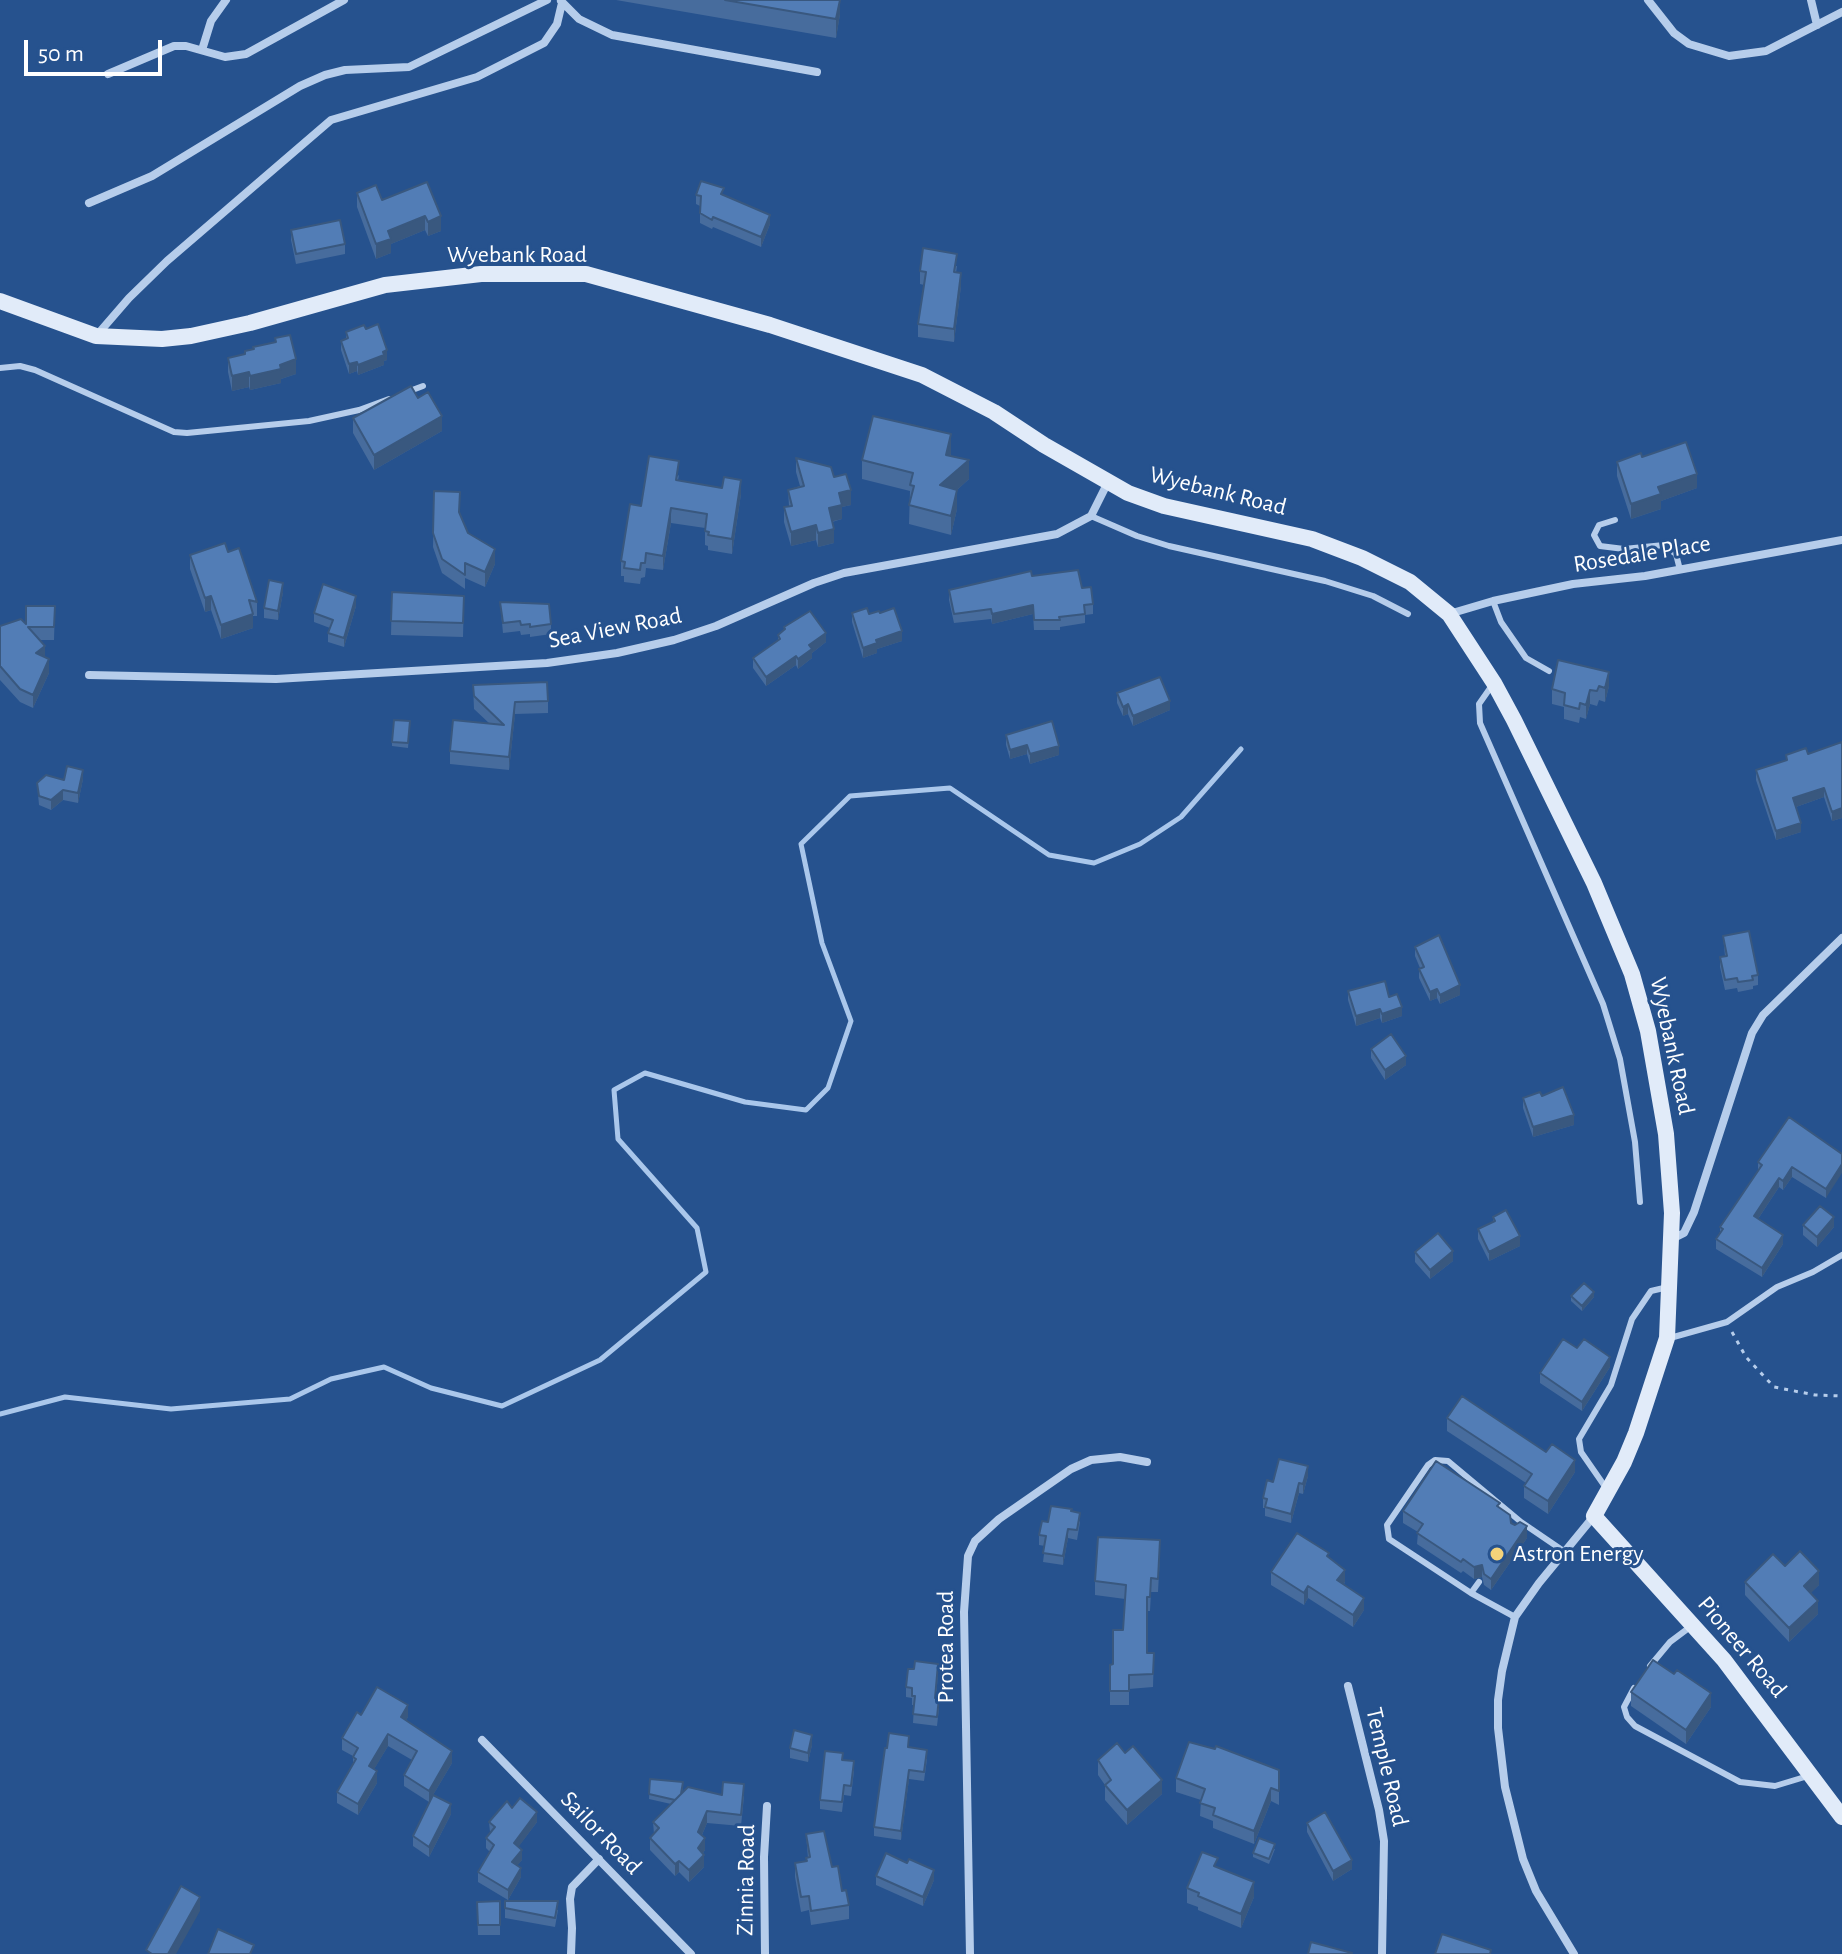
<!DOCTYPE html>
<style>
body{margin:0}
#map{position:relative;width:1842px;height:1954px;overflow:hidden;background:#26528e;font-family:"Alegreya Sans",sans-serif}
canvas{display:block}
.scale{position:absolute;left:24px;top:40px;width:138px;height:36px;box-sizing:border-box;border:4px solid #fff;border-top:0;padding-left:10px;font-size:24px;line-height:28px;white-space:nowrap;color:#fff;-webkit-text-stroke:6px #26528e;paint-order:stroke}
</style>
<div id="map">
<canvas width="1842" height="1954"></canvas>
<div class="scale">50 m</div>
</div>
<script>
const g = document.querySelector('canvas').getContext('2d');
g.lineJoin = 'round';
function shape(rows) {
  const path = new Path2D();
  for (const r of rows) {
    path.moveTo(r[0], r[1]);
    for (let i = 2; i < r.length; i += 2) path.lineTo(r[i], r[i + 1]);
  }
  return path;
}
function trace(path, color, width, dash) {
  g.strokeStyle = color;
  g.lineWidth = width;
  g.lineCap = dash ? 'butt' : 'round';
  g.setLineDash(dash || []);
  g.stroke(path);
}
function paint(path, color) {
  g.fillStyle = color;
  g.fill(path, 'evenodd');
}
function write(font, color, halo, rows, align = 'center') {
  g.font = font + ' "Alegreya Sans",sans-serif';
  g.lineWidth = 6;
  g.setLineDash([]);
  g.textBaseline = 'middle';
  g.strokeStyle = halo;
  g.fillStyle = color;
  for (const [text, x, y, turn = 0] of rows) {
    g.save();
    g.translate(x, y);
    g.rotate((+turn || 0) * Math.PI / 180);
    g.textAlign = isNaN(turn) ? turn : align;
    if (halo) g.strokeText(text, 0, 0);
    g.fillText(text, 0, 0);
    g.restore();
  }
}
trace(shape([
 [0,1414,65,1397,171,1409,290,1399,331,1379,384,1367,431,1388,502,1406,600,1360,706,1272,697,1228,618,1139,614,1090,645,1073,745,1102,806,1110,828,1088,851,1021,822,943,801,844,850,796,950,788,1049,855,1094,863,1140,844,1181,817,1241,749]
]), '#aac7eb', 5);
trace(shape([
 [1732,1332,1746,1357,1774,1387,1815,1395,1842,1396]
]), '#b6cdeb', 3, [4, 6]);
trace(shape([
 [0,368,20,366,35,370,174,432,187,433,309,421,359,410,389,399],
 [407,392,423,386],
 [1091,516,1137,536,1169,546,1325,581,1373,596,1408,614],
 [1615,520,1599,525,1594,535,1600,546,1624,549,1664,545,1676,554,1680,570],
 [1493,601,1501,622,1526,658,1549,671],
 [1493,684,1479,704,1480,723,1603,1004,1620,1059,1635,1142,1640,1202],
 [1670,1338,1727,1322,1777,1287,1813,1272,1842,1255],
 [1606,1488,1581,1452,1579,1439,1611,1385,1632,1319,1651,1291,1668,1287],
 [1520,1524,1521,1522,1565,1552],
 [1479,1582,1471,1593,1515,1617],
 [1471,1593,1389,1539,1387,1525,1428,1465,1435,1460,1448,1461,1521,1522],
 [1650,1666,1670,1642,1690,1627],
 [1634,1688,1624,1707,1627,1717,1635,1726,1740,1782,1775,1786,1808,1776]
]), '#b6cdeb', 6);
trace(shape([
 [1648,0,1674,33,1689,44,1729,56,1766,51,1842,12],
 [1811,0,1817,25],
 [561,1,579,19,612,35,817,72],
 [202,50,211,21,226,0],
 [108,74,174,46,186,46,225,57,246,54,344,0],
 [89,203,152,176,300,86,325,75,345,70,409,67,547,0],
 [97,335,129,298,167,261,331,120,477,77,544,43,557,24,562,3],
 [1449,614,1493,601,1573,584,1645,576,1842,540],
 [89,675,276,679,547,663,617,653,674,640,716,626,814,583,844,573,1057,534,1091,516,1108,482],
 [1672,1239,1684,1233,1694,1212,1752,1033,1763,1015,1842,938],
 [1348,1686,1379,1810,1384,1841,1382,1954],
 [482,1740,691,1954],
 [571,1954,572,1928,570,1899,572,1887,599,1859],
 [765,1954,764,1857,767,1806],
 [970,1954,964,1612,968,1556,975,1541,999,1519,1071,1469,1091,1460,1120,1457,1147,1462],
 [1574,1954,1536,1891,1523,1859,1505,1787,1498,1728,1498,1700,1502,1671,1515,1617,1539,1583,1594,1516]
]), '#b6cdeb', 8);
trace(shape([
 [0,301,96,336,162,339,191,336,250,323,385,285,481,274,586,274,770,325,922,375,994,412,1044,445,1128,493,1164,506,1312,539,1362,558,1410,582,1449,614,1494,683,1514,720,1594,883,1632,974,1648,1031,1666,1134,1672,1213,1667,1338,1636,1433,1624,1462,1594,1516,1724,1660,1842,1817]
]), '#e1ebf9', 16);
paint(shape([
 [616,0,840,0,840,14,836,38],
 [427,182,441,231,428,236,425,230,391,244,391,253,376,259,357,207,357,193,382,200],
 [696,195,724,196,770,224,761,247,713,227,712,229,700,223,700,206,696,204],
 [291,230,345,244,345,254,296,264,291,240],
 [957,266,956,273,961,286,954,342,918,337,918,324,924,285,920,284,920,271],
 [366,329,387,360,384,361,384,365,358,375,357,371,349,374,341,350,341,341,346,339,346,332],
 [275,338,296,374,281,379,281,383,250,390,249,387,232,391,228,372,228,358,245,354,275,342],
 [418,398,442,431,374,470,353,433,353,418],
 [951,454,951,456,969,479,957,490,957,509,951,535,909,524,910,491,862,479,862,460],
 [1642,457,1697,488,1661,501,1661,509,1631,519,1617,476,1617,462],
 [796,458,834,477,851,505,842,507,842,519,832,522,834,543,818,547,816,540,791,546,784,522,784,507,789,506,788,490,800,486,796,472],
 [679,475,678,480,741,494,732,554,708,550,708,546,705,545,705,528,671,523,663,570,646,568,645,577,641,578,640,584,624,582,624,576,621,576,621,561,641,506],
 [434,491,460,506,460,515,468,533,495,564,485,587,465,578,465,589,442,573,433,547],
 [228,552,257,602,257,616,253,616,253,628,221,639,211,610,205,612,190,569,190,555],
 [1032,576,1082,588,1093,604,1093,614,1085,615,1085,623,1060,627,1060,630,1034,630,1033,614,992,624,991,619,954,623,949,600,949,590],
 [283,592,278,620,264,618,264,608],
 [392,592,464,596,463,637,391,635],
 [500,602,551,624,551,634,530,637,530,634,521,635,520,631,503,633],
 [55,606,54,640,40,640,49,673,33,708,20,702,0,680,0,626,26,624],
 [356,606,344,647,328,642,328,633,330,628,314,622,314,613],
 [852,613,869,614,880,613,902,641,877,649,877,653,863,658,852,622],
 [784,627,826,642,812,653,812,658,798,669,796,665,766,686,753,668,753,658,778,640,778,635,784,631],
 [1558,660,1609,686,1605,702,1599,700,1597,706,1590,704,1586,719,1580,717,1579,723,1564,719,1564,707,1552,704,1552,689],
 [473,685,548,701,548,713,515,714,509,770,450,764,450,751,490,724,474,709],
 [1117,693,1170,710,1133,726,1128,714,1123,716,1117,703],
 [410,721,408,748,392,746,392,742],
 [1006,735,1059,755,1030,764,1027,754,1010,759,1006,745],
 [1842,742,1842,818,1832,821,1824,797,1796,807,1801,832,1776,840,1756,780,1756,770,1786,760,1786,755,1808,754],
 [83,779,78,803,63,800,51,810,39,805,37,783],
 [1723,936,1758,975,1758,985,1753,986,1753,989,1738,992,1737,988,1725,990,1720,967,1720,957,1725,956],
 [1415,947,1460,995,1440,1004,1437,998,1430,1001,1419,978,1419,969,1420,968,1415,956],
 [1348,991,1389,997,1402,1016,1382,1023,1380,1018,1356,1026,1348,1000],
 [1371,1049,1406,1065,1385,1080,1371,1058],
 [1542,1096,1574,1125,1533,1137,1523,1108,1523,1098],
 [1842,1154,1826,1198,1792,1177,1783,1190,1779,1187,1758,1219,1783,1244,1762,1277,1716,1249,1716,1239,1720,1232,1720,1227,1758,1171,1758,1162],
 [1493,1217,1520,1246,1489,1261,1478,1239,1478,1229,1493,1222],
 [1803,1225,1834,1227,1817,1247,1803,1235],
 [1415,1252,1453,1261,1430,1279,1415,1262],
 [1571,1296,1594,1297,1582,1311,1571,1301],
 [1577,1348,1610,1367,1582,1411,1540,1383,1540,1373],
 [1447,1418,1575,1472,1548,1514,1524,1498,1524,1486,1526,1483,1447,1431],
 [1308,1476,1303,1494,1299,1493,1291,1523,1265,1516,1265,1508,1263,1508,1263,1498,1273,1482],
 [1500,1508,1511,1523,1527,1538,1491,1590,1484,1585,1482,1577,1474,1579,1463,1571,1461,1573,1417,1544,1418,1532,1403,1523,1403,1511],
 [1072,1512,1080,1522,1077,1540,1068,1538,1063,1565,1043,1562,1045,1546,1039,1545,1039,1535,1048,1522],
 [1160,1554,1158,1592,1151,1592,1150,1611,1147,1611,1147,1653,1154,1653,1153,1687,1129,1689,1129,1705,1110,1705,1110,1665,1113,1664,1123,1630,1125,1599,1095,1595,1095,1581],
 [1329,1557,1345,1582,1344,1584,1364,1610,1353,1627,1308,1598,1304,1605,1271,1585,1271,1572],
 [1785,1566,1819,1585,1810,1593,1818,1614,1789,1642,1745,1595,1745,1582],
 [938,1673,936,1698,939,1708,937,1726,913,1723,914,1705,912,1705,912,1698,906,1697,906,1687],
 [1674,1674,1711,1707,1686,1744,1631,1706,1631,1692],
 [361,1715,408,1717,406,1720,452,1763,433,1795,451,1814,429,1857,413,1846,413,1836,433,1795,429,1802,404,1786,404,1775,412,1760,388,1746,374,1769,377,1783,358,1815,337,1803,337,1792,353,1765,353,1756,342,1750,342,1738],
 [812,1745,808,1762,790,1758,790,1748],
 [909,1748,927,1759,924,1781,909,1779,901,1840,874,1836,874,1827],
 [843,1760,854,1771,851,1796,844,1795,842,1812,820,1809,820,1800],
 [1098,1760,1162,1794,1127,1825,1105,1800,1105,1785,1098,1775],
 [1279,1770,1279,1805,1271,1801,1254,1844,1213,1828,1213,1821,1200,1816,1201,1800,1176,1792,1176,1778],
 [650,1779,683,1787,682,1794,744,1796,741,1826,707,1823,702,1835,705,1850,703,1853,704,1867,689,1882,679,1872,675,1876,650,1850,650,1838,654,1834,653,1822,671,1804,649,1799],
 [512,1808,537,1822,518,1847,522,1860,517,1865,521,1877,508,1900,478,1882,478,1872,490,1852,486,1848,486,1838,490,1832,489,1822],
 [1307,1823,1352,1869,1333,1881,1307,1832],
 [806,1834,832,1867,849,1905,849,1919,811,1925,809,1910,801,1912,795,1877,795,1863,806,1861,808,1858],
 [1275,1849,1269,1864,1253,1857,1253,1853],
 [907,1863,934,1880,923,1906,876,1885,876,1876],
 [1218,1867,1254,1897,1241,1928,1198,1910,1198,1907,1187,1903,1187,1888],
 [500,1901,500,1935,478,1935,477,1902],
 [505,1901,558,1910,555,1927,505,1918]
]), '#476c9d');
paint(shape([
 [840,0,840,14,836,38,836,19],
 [770,215,770,224,761,247,761,237],
 [425,216,425,230,391,244,391,253,376,259,376,244,388,231],
 [441,216,441,231,428,236,428,222],
 [961,273,961,286,954,342,954,329],
 [387,350,387,360,384,361,384,365,358,375,358,365],
 [296,359,296,374,281,379,281,383,250,390,250,376],
 [357,362,357,371,349,374,349,364],
 [249,372,249,387,232,391,232,376],
 [442,416,442,431,374,470,374,455],
 [951,434,951,454,946,474,946,455],
 [969,460,969,479,957,490,957,509,951,535,951,516,940,485],
 [1697,474,1697,488,1661,501,1661,509,1631,519,1631,504,1658,487],
 [741,480,741,494,732,554,732,539],
 [851,490,851,505,842,507,842,519,829,522,829,508,839,493],
 [671,508,671,523,663,570,663,556],
 [816,525,816,540,791,546,791,532],
 [834,529,834,543,818,547,818,533],
 [495,549,495,564,485,587,485,572],
 [283,583,283,592,278,620,278,611],
 [211,596,211,610,205,612,205,598],
 [356,596,356,606,344,647,344,638],
 [1033,605,1033,614,992,624,992,614],
 [253,614,253,628,221,639,221,625],
 [902,631,902,641,877,649,877,653,863,658,863,648,876,640],
 [826,633,826,642,812,653,812,658,798,669,798,659,809,645],
 [45,646,45,659,36,653],
 [796,656,796,665,766,686,766,677],
 [49,659,49,673,33,708,33,695],
 [1609,672,1609,686,1605,702,1605,688],
 [1590,690,1590,704,1586,719,1586,705],
 [1170,701,1170,710,1133,726,1133,716],
 [515,702,515,714,509,770,509,757],
 [1128,704,1128,714,1123,716,1123,707],
 [1027,745,1027,754,1010,759,1010,750],
 [1059,746,1059,755,1030,764,1030,754],
 [83,770,83,779,78,803,78,793],
 [1824,788,1824,797,1793,808,1793,798],
 [63,790,63,800,51,810,51,800],
 [1842,808,1842,818,1832,821,1832,812],
 [1801,823,1801,832,1776,840,1776,831],
 [1460,985,1460,995,1440,1004,1440,995],
 [1437,989,1437,998,1430,1001,1430,992],
 [1402,1007,1402,1016,1382,1023,1382,1014],
 [1380,1009,1380,1018,1356,1026,1356,1016],
 [1406,1056,1406,1065,1385,1080,1385,1070],
 [1574,1115,1574,1125,1533,1137,1533,1127],
 [1842,1164,1842,1173,1826,1198,1826,1189],
 [1792,1167,1792,1177,1783,1190,1783,1181],
 [1779,1178,1779,1187,1754,1225,1754,1216],
 [1834,1217,1834,1227,1817,1247,1817,1237],
 [1783,1235,1783,1244,1762,1277,1762,1268],
 [1520,1236,1520,1246,1489,1261,1489,1252],
 [1453,1251,1453,1261,1430,1279,1430,1270],
 [1594,1292,1594,1297,1582,1311,1582,1306],
 [1610,1357,1610,1367,1582,1411,1582,1402],
 [1575,1460,1575,1472,1548,1514,1548,1501],
 [1308,1466,1308,1476,1303,1494,1303,1484],
 [1299,1483,1299,1493,1291,1523,1291,1514],
 [1527,1526,1527,1538,1491,1590,1491,1579],
 [1068,1529,1068,1538,1063,1565,1063,1556],
 [1482,1565,1482,1577,1474,1579,1474,1567],
 [1345,1570,1345,1582,1337,1593,1337,1580],
 [1819,1571,1819,1585,1804,1600,1804,1586],
 [1308,1586,1308,1598,1304,1605,1304,1593],
 [1364,1598,1364,1610,1353,1627,1353,1615],
 [1818,1601,1818,1614,1789,1642,1789,1628],
 [1711,1693,1711,1707,1686,1744,1686,1730],
 [408,1705,408,1717,401,1729,401,1717],
 [388,1734,388,1746,369,1778,369,1766],
 [812,1735,812,1745,808,1762,808,1753],
 [452,1751,452,1763,429,1802,429,1791],
 [909,1770,909,1779,901,1840,901,1831],
 [377,1771,377,1783,358,1815,358,1804],
 [1162,1780,1162,1794,1127,1825,1127,1810],
 [1271,1788,1271,1801,1254,1844,1254,1831],
 [451,1804,451,1814,429,1857,429,1847],
 [707,1811,707,1823,698,1844,698,1832],
 [537,1812,537,1822,514,1853,514,1843],
 [705,1838,705,1850,698,1860,698,1848],
 [522,1850,522,1860,512,1872,512,1862],
 [704,1855,704,1867,689,1882,689,1870],
 [1352,1860,1352,1869,1333,1881,1333,1871],
 [679,1861,679,1872,675,1876,675,1864],
 [521,1868,521,1877,508,1900,508,1890],
 [934,1870,934,1880,923,1906,923,1897],
 [1254,1882,1254,1897,1241,1928,1241,1914],
 [200,1897,200,1911,176,1954,168,1954]
]), '#39587f');
const building = shape([
 [725,0,840,0,836,19,725,0],
 [701,181,724,188,721,194,770,215,761,237,713,217,712,220,700,213,701,196,696,195,701,181],
 [427,182,441,216,428,222,425,216,388,231,391,239,376,244,357,193,376,185,382,200,427,182],
 [340,220,345,244,296,254,291,230,340,220],
 [923,248,957,254,954,272,961,273,954,329,918,324,926,272,920,271,923,248],
 [378,324,387,350,383,352,384,355,358,365,357,362,349,364,341,341,348,338,346,332,364,325,366,329,378,324],
 [290,335,296,359,280,365,281,369,250,376,249,372,232,376,228,358,245,354,245,351,254,349,253,347,276,342,275,338,290,335],
 [411,386,418,398,428,392,442,416,374,455,353,418,411,386],
 [873,416,951,434,946,455,969,460,940,485,957,490,951,516,909,505,914,486,910,485,913,473,862,460,873,416],
 [1686,442,1697,474,1658,487,1661,494,1631,504,1617,462,1641,453,1642,457,1686,442],
 [649,456,679,461,676,480,722,488,724,477,741,480,732,539,708,535,709,532,705,531,707,514,671,508,663,556,646,553,645,563,641,563,640,570,624,568,625,562,621,561,630,504,641,506,649,456],
 [796,458,831,467,834,477,846,474,851,490,839,493,842,505,829,508,834,529,818,533,816,525,791,532,784,507,792,506,788,490,804,486,796,458],
 [434,491,460,492,459,512,468,533,495,549,485,572,465,563,465,575,442,559,433,533,434,491],
 [225,543,228,552,239,548,257,602,249,600,253,614,221,625,211,596,205,598,190,555,225,543],
 [1078,570,1082,588,1091,587,1093,604,1084,605,1085,614,1059,617,1060,620,1034,620,1033,605,992,614,991,609,954,614,949,590,1031,571,1032,576,1078,570],
 [269,580,283,583,278,611,264,608,269,580],
 [323,584,356,596,344,638,328,633,333,620,314,613,323,584],
 [392,592,464,596,463,623,391,621,392,592],
 [500,602,549,604,551,624,530,627,530,624,521,625,520,621,503,623,500,602],
 [26,606,55,606,54,627,28,627,45,646,36,653,49,659,33,695,20,689,0,666,0,626,21,619,26,624,26,606],
 [867,608,869,614,879,611,880,613,894,608,902,631,876,640,877,643,863,648,852,613,867,608],
 [810,611,826,633,809,645,812,649,798,659,796,656,766,677,753,658,780,639,778,635,785,629,784,627,810,611],
 [1558,660,1609,672,1605,688,1599,686,1597,691,1590,690,1586,705,1580,703,1579,709,1564,705,1565,693,1552,689,1558,660],
 [1160,677,1170,701,1133,716,1128,704,1123,707,1117,693,1160,677],
 [547,682,548,701,515,702,509,757,450,751,453,720,504,725,474,696,473,685,547,682],
 [394,720,410,721,408,743,392,742,394,720],
 [1052,721,1059,746,1030,754,1027,745,1010,750,1006,735,1052,721],
 [1842,742,1842,808,1832,812,1824,788,1793,798,1801,823,1776,831,1756,770,1787,760,1786,755,1806,748,1808,754,1842,742],
 [67,766,83,770,78,793,63,790,51,800,39,796,37,783,46,775,64,780,67,766],
 [1749,931,1758,975,1752,976,1753,980,1738,982,1737,978,1725,980,1720,957,1727,956,1723,936,1749,931],
 [1439,935,1460,985,1440,995,1437,989,1430,992,1419,969,1424,967,1415,947,1439,935],
 [1385,981,1389,997,1397,994,1402,1007,1382,1014,1380,1009,1356,1016,1348,991,1385,981],
 [1391,1034,1406,1056,1385,1070,1371,1049,1391,1034],
 [1563,1087,1574,1115,1533,1127,1523,1098,1540,1092,1542,1096,1563,1087],
 [1789,1117,1842,1154,1842,1164,1826,1189,1792,1167,1783,1181,1779,1178,1754,1216,1783,1235,1762,1268,1716,1239,1723,1229,1720,1227,1762,1165,1758,1162,1789,1117],
 [1820,1206,1834,1217,1817,1237,1803,1225,1820,1206],
 [1506,1210,1520,1236,1489,1252,1478,1229,1495,1221,1493,1217,1506,1210],
 [1438,1233,1453,1251,1430,1270,1415,1252,1438,1233],
 [1584,1283,1594,1292,1582,1306,1571,1296,1584,1283],
 [1563,1339,1577,1348,1584,1339,1610,1357,1582,1402,1540,1373,1563,1339],
 [1462,1396,1546,1452,1552,1444,1575,1460,1548,1501,1524,1486,1532,1474,1447,1418,1462,1396],
 [1279,1459,1308,1466,1303,1484,1299,1483,1291,1514,1265,1507,1267,1499,1263,1498,1267,1480,1273,1482,1279,1459],
 [1436,1461,1500,1503,1497,1506,1510,1515,1511,1523,1515,1525,1520,1522,1527,1526,1491,1579,1484,1574,1482,1565,1474,1567,1463,1559,1461,1562,1417,1533,1423,1524,1403,1511,1436,1461],
 [1051,1506,1072,1509,1071,1511,1080,1513,1077,1530,1068,1529,1063,1556,1043,1553,1046,1536,1039,1535,1042,1521,1048,1522,1051,1506],
 [1297,1533,1329,1553,1327,1556,1345,1570,1337,1580,1364,1598,1353,1615,1308,1586,1304,1593,1271,1572,1297,1533],
 [1098,1537,1160,1540,1158,1579,1151,1578,1150,1597,1147,1597,1147,1653,1154,1653,1153,1674,1129,1675,1129,1691,1110,1691,1110,1665,1113,1664,1113,1630,1123,1630,1126,1585,1095,1581,1098,1537],
 [1800,1551,1819,1571,1804,1586,1818,1601,1789,1628,1745,1582,1773,1554,1785,1566,1800,1551],
 [1653,1660,1674,1674,1677,1670,1711,1693,1686,1730,1631,1692,1653,1660],
 [915,1661,938,1664,935,1698,939,1698,937,1717,913,1714,915,1696,912,1696,912,1688,906,1687,908,1669,914,1669,915,1661],
 [377,1687,408,1705,401,1717,452,1751,429,1791,404,1775,417,1751,388,1734,369,1766,377,1771,358,1804,337,1792,356,1759,353,1757,358,1748,342,1738,357,1712,361,1715,377,1687],
 [794,1730,812,1735,808,1753,790,1748,794,1730],
 [889,1733,909,1736,908,1747,927,1750,924,1772,909,1770,901,1831,874,1827,885,1748,887,1748,889,1733],
 [1189,1742,1215,1749,1216,1746,1279,1770,1279,1791,1271,1788,1254,1831,1213,1815,1215,1808,1200,1803,1205,1789,1176,1778,1189,1742],
 [1117,1743,1125,1753,1133,1746,1162,1780,1127,1810,1105,1785,1111,1780,1098,1760,1117,1743],
 [825,1751,843,1753,842,1760,854,1761,851,1786,844,1785,842,1802,820,1800,825,1751],
 [650,1779,683,1782,681,1794,675,1800,649,1794,650,1779],
 [723,1782,744,1784,741,1815,707,1811,698,1832,705,1838,698,1848,704,1855,689,1870,679,1861,675,1864,650,1838,659,1828,653,1822,688,1787,722,1795,723,1782],
 [433,1795,451,1804,429,1847,413,1836,433,1795],
 [520,1798,537,1812,514,1843,522,1850,512,1862,521,1868,508,1890,478,1872,494,1845,486,1838,495,1827,489,1822,507,1801,512,1808,520,1798],
 [1325,1812,1352,1860,1333,1871,1307,1823,1325,1812],
 [824,1831,832,1867,838,1866,842,1891,846,1890,849,1905,811,1911,809,1896,801,1897,795,1863,807,1861,806,1858,810,1857,806,1834,824,1831],
 [1259,1838,1275,1844,1269,1859,1253,1853,1259,1838],
 [1202,1852,1218,1858,1214,1866,1254,1882,1241,1914,1198,1896,1199,1893,1187,1888,1202,1852],
 [886,1853,907,1863,909,1859,934,1870,923,1897,876,1876,886,1853],
 [181,1886,200,1897,168,1954,152,1954,146,1950,181,1886],
 [500,1901,500,1925,478,1925,477,1902,500,1901],
 [505,1901,558,1901,555,1918,505,1908,505,1901],
 [218,1929,254,1945,250,1954,208,1954,218,1929],
 [1442,1934,1491,1950,1490,1954,1435,1954,1442,1934],
 [1311,1942,1352,1953,1351,1954,1308,1954,1311,1942]
]);
paint(building, '#527db6');
trace(building, '#39587f', 2);
for (const [x, y, r, color] of [
 [1497,1554,8,"#f4d37a"]
]) {
  const dot = new Path2D();
  dot.arc(x, y, r, 0, 2 * Math.PI);
  g.fillStyle = color;
  g.fill(dot);
  trace(dot, '#26528e', 3);
}
write('24px', '#fff', '#26528e', [
 ["Wyebank Road",517,255],
 ["Wyebank Road",1218,491,14],
 ["Rosedale Place",1642,554,-9],
 ["Sea View Road",615,628,-11],
 ["Wyebank Road",1672,1046,78],
 ["Protea Road",946,1647,-90],
 ["Pioneer Road",1742,1647,50],
 ["Temple Road",1387,1767,77],
 ["Sailor Road",601,1833,46],
 ["Zinnia Road",746,1880,-89]
]);
write('24px', '#fff', '#26528e', [
 ["Astron Energy",1513,1554]
], 'left');
</script>
